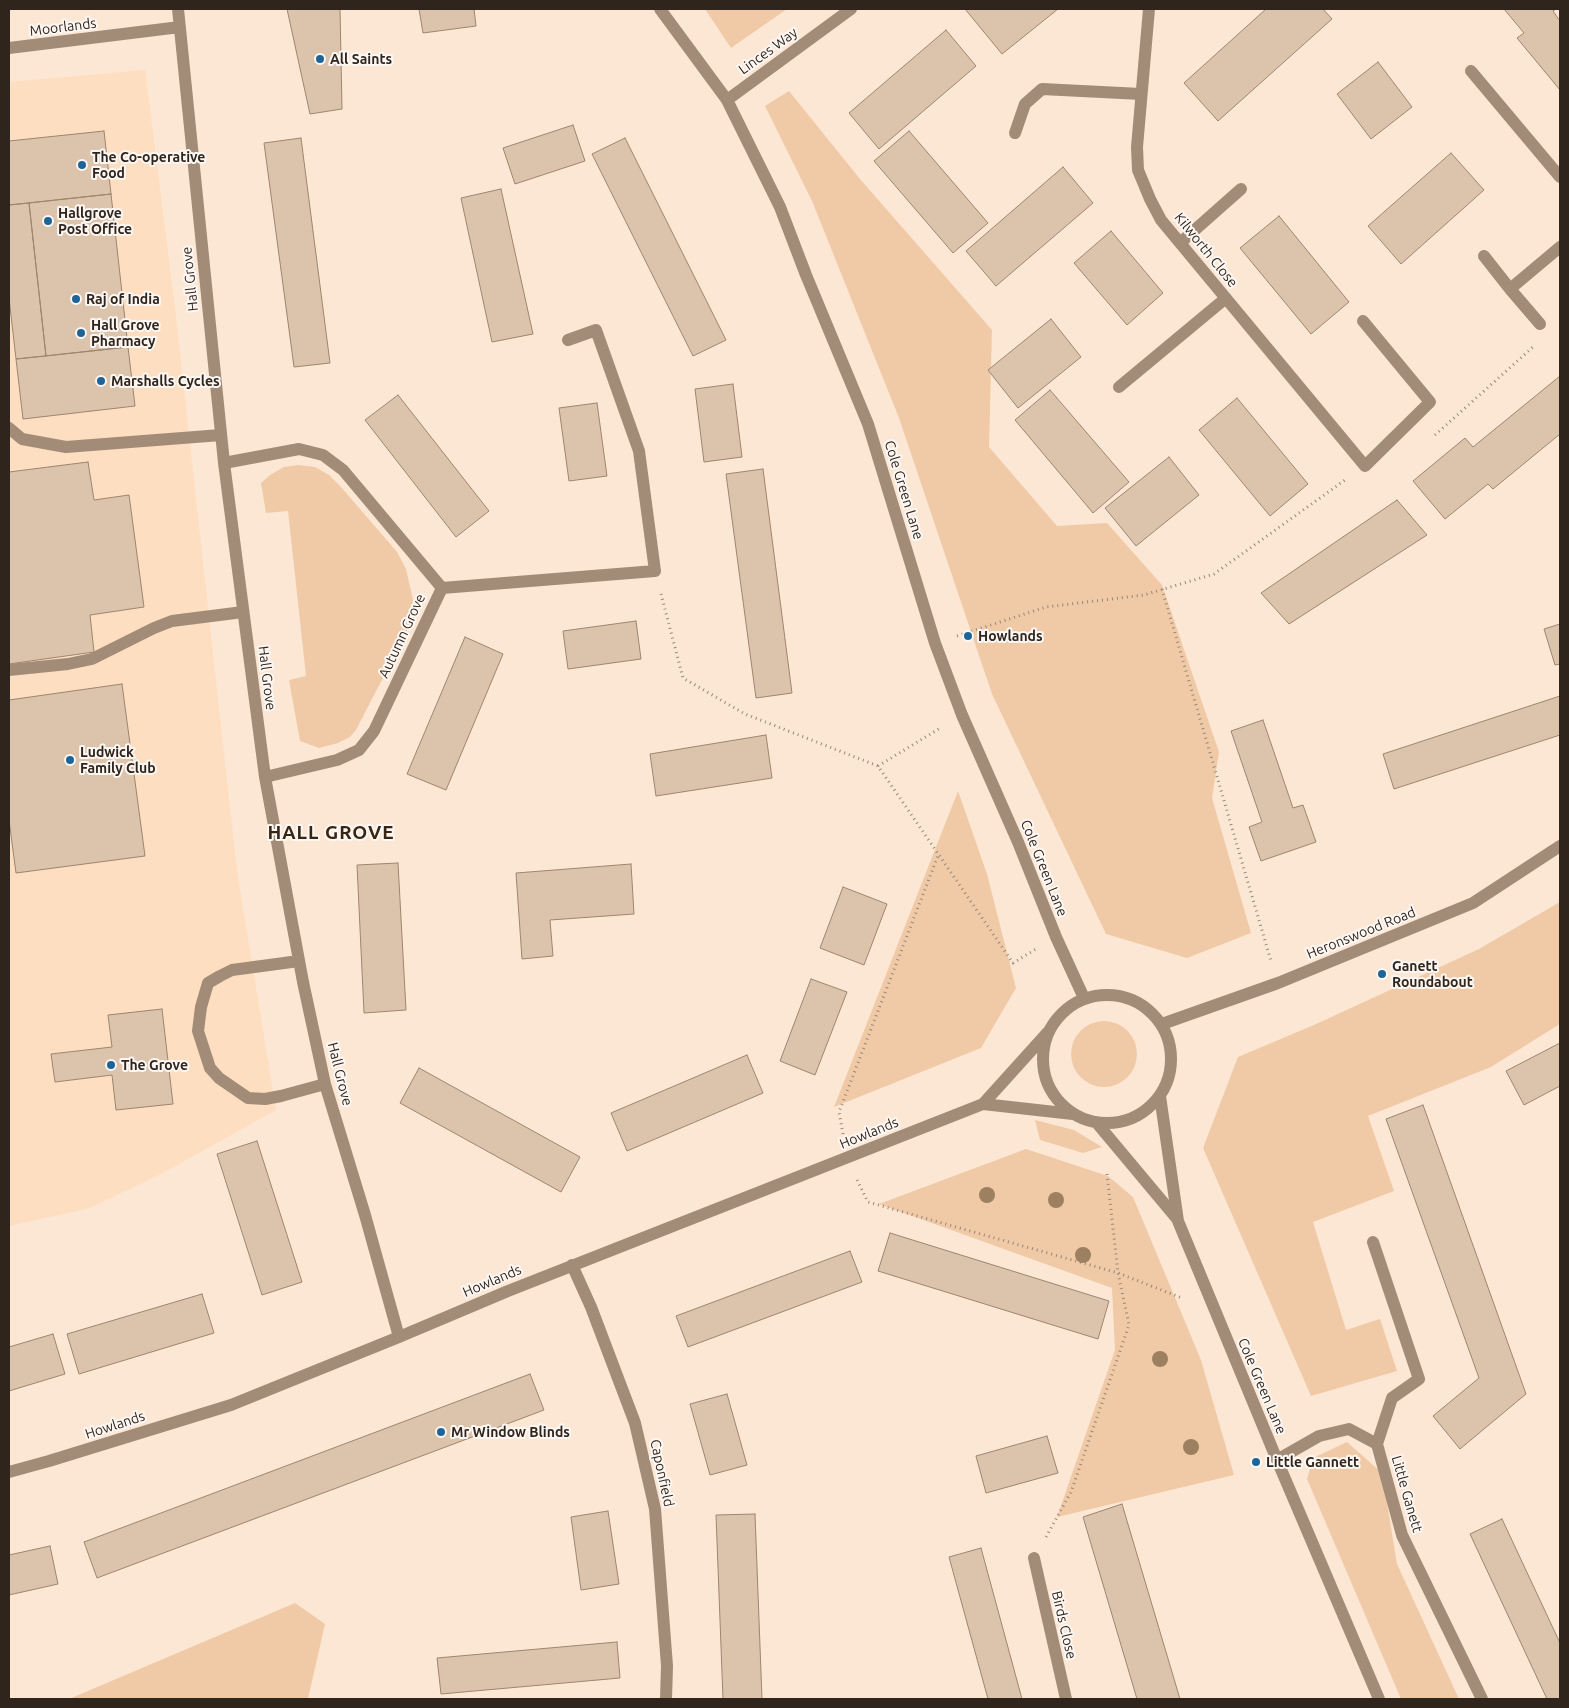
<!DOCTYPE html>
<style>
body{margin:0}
#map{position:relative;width:1569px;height:1708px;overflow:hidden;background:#fce7d4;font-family:Ubuntu,sans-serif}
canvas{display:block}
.frame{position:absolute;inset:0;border:10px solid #2f251c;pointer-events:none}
</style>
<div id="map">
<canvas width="1569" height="1708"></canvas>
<div class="frame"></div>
</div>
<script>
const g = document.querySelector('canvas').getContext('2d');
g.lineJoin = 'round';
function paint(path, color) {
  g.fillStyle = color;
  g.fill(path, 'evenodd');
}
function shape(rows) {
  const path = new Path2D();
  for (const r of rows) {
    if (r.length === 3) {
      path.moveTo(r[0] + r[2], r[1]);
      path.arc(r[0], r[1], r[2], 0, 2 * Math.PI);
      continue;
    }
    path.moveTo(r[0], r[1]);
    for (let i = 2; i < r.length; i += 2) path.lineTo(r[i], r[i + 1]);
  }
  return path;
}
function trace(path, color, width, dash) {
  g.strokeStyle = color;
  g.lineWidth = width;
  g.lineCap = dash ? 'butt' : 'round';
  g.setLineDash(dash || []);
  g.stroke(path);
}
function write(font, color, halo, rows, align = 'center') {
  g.font = font + ' Ubuntu,sans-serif';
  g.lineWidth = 4;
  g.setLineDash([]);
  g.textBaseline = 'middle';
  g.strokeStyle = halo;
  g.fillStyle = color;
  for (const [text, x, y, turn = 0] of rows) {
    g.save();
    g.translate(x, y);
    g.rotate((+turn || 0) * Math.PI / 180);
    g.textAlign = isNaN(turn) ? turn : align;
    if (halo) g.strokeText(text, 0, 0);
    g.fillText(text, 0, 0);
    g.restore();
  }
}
paint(shape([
 [145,70,175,308,237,871,276,1110,163,1173,90,1208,9,1226,9,82]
]), '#fedec0');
paint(shape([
 [705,9,787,9,731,48],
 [789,91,860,179,992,330,989,447,1057,526,1107,523,1162,585,1219,752,1212,798,1251,933,1187,958,1106,934,992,694,899,418,812,201,765,106],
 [298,465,315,467,329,475,341,487,397,552,406,569,413,600,411,622,404,637,356,730,350,737,338,743,319,748,300,741,289,680,306,676,288,511,266,513,261,483,270,475,284,467],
 [958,791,987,874,1016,988,981,1048,834,1107],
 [1560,902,1560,1024,1491,1067,1368,1116,1394,1191,1313,1222,1346,1330,1380,1319,1397,1371,1311,1396,1203,1148,1238,1057,1314,1025,1479,949],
 [1104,1054,33],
 [1035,1120,1074,1130,1102,1147,1083,1153,1040,1140],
 [1026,1149,1108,1176,1133,1197,1201,1360,1234,1475,1057,1517,1115,1350,1112,1288,879,1204],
 [1347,1442,1382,1473,1397,1564,1459,1699,1401,1699,1307,1479,1313,1458],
 [295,1603,325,1624,308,1699,69,1699]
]), '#f0caa7');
const building = shape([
 [287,9,340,9,342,109,310,114,287,9],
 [419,9,474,9,476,26,423,33,419,9],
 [965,9,1058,9,1002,54,965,9],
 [1266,9,1323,9,1332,19,1218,121,1184,83,1266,9],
 [1504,9,1556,9,1553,11,1560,21,1560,90,1517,38,1524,33,1504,9],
 [946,30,976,66,879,149,849,113,946,30],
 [1378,62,1412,107,1371,139,1337,94,1378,62],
 [573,125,585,161,515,184,503,148,573,125],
 [104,131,111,194,9,205,9,141,104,131],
 [909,131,988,223,953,253,874,161,909,131],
 [301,138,330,363,294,367,264,143,301,138],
 [625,138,726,340,693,356,592,154,625,138],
 [1451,153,1484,190,1401,264,1368,226,1451,153],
 [1063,167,1093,203,996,286,966,251,1063,167],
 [501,189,533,334,492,342,461,198,501,189],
 [111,194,128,347,46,356,29,203,111,194],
 [29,203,46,356,16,359,9,298,9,205,29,203],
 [1279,216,1349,302,1311,334,1240,248,1279,216],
 [1111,231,1163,293,1127,325,1074,263,1111,231],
 [1051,319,1081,357,1018,408,988,370,1051,319],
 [128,347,135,406,23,419,16,359,128,347],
 [1560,376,1560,434,1493,489,1488,484,1445,519,1413,481,1465,438,1473,447,1560,376],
 [733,384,742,457,704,462,695,389,733,384],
 [1050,390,1129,482,1093,513,1015,420,1050,390],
 [398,395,489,511,456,537,365,420,398,395],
 [1237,398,1308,484,1270,516,1199,430,1237,398],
 [597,403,607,476,569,481,559,408,597,403],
 [1169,457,1199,495,1136,546,1105,508,1169,457],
 [88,462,94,500,129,495,144,607,90,615,94,652,9,664,9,472,88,462],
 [763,469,792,693,756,698,726,474,763,469],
 [1397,500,1427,535,1289,624,1261,593,1397,500],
 [636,621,641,659,568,669,563,631,636,621],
 [1560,624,1560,664,1555,665,1544,629,1560,624],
 [465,637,503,654,446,790,407,774,465,637],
 [122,684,145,856,16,873,9,820,9,700,122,684],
 [1560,696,1560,735,1394,789,1383,754,1560,696],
 [1263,720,1293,808,1303,805,1316,842,1261,861,1249,827,1262,822,1231,731,1263,720],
 [766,735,772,778,656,796,650,754,766,735],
 [398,863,406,1010,364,1013,357,865,398,863],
 [631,864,634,914,550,920,553,956,522,959,516,873,631,864],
 [843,887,887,904,864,965,820,948,843,887],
 [811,979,847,992,815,1075,780,1061,811,979],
 [162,1009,173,1104,116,1110,112,1075,55,1082,51,1054,112,1047,108,1015,162,1009],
 [1560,1043,1560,1086,1524,1105,1506,1071,1560,1043],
 [747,1055,763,1093,627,1151,611,1113,747,1055],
 [419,1068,580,1157,561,1192,400,1103,419,1068],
 [1423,1105,1526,1394,1460,1449,1433,1416,1479,1378,1386,1119,1423,1105],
 [257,1141,302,1282,262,1295,217,1154,257,1141],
 [890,1233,1109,1301,1098,1339,878,1271,890,1233],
 [850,1251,862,1282,688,1347,676,1316,850,1251],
 [202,1294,214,1333,79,1374,67,1334,202,1294],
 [53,1334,65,1374,9,1391,9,1347,53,1334],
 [530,1374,544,1410,97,1578,84,1542,530,1374],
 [727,1394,747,1465,710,1475,690,1404,727,1394],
 [1047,1436,1058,1473,986,1493,976,1456,1047,1436],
 [1122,1504,1180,1699,1137,1699,1083,1517,1122,1504],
 [608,1511,619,1584,581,1590,571,1517,608,1511],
 [755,1514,762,1699,723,1699,716,1515,755,1514],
 [1502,1519,1560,1643,1560,1699,1547,1699,1470,1534,1502,1519],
 [50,1546,58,1584,9,1595,9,1555,50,1546],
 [981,1548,1022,1699,988,1699,949,1557,981,1548],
 [617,1642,620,1678,441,1694,437,1658,617,1642]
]);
paint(building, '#dcc3ac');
trace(building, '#9d856f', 1);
trace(shape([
 [1435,435,1533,347],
 [1162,589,1271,961],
 [661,594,683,678,745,714,878,766,1013,963,1036,949],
 [957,636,1046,607,1144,595,1214,574,1345,480],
 [878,766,942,727],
 [843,1134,839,1112,939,853],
 [857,1180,868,1202,1118,1273,1182,1298],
 [1046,1537,1071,1492,1129,1325,1118,1273,1107,1174]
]), '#978779', 3, [1, 4]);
trace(shape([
 [178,9,224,463,265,777,303,982,325,1084,365,1215,399,1337],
 [660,9,727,100,780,207,806,275,868,424,935,643,962,715,1018,842,1056,937,1084,998],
 [1149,9,1137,147,1138,170,1150,199,1161,220,1365,466,1430,402,1363,321],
 [9,48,180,27],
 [1471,71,1560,177],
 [727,100,851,9],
 [1015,133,1025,104,1042,89,1141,94],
 [1180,243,1241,189],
 [1484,256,1510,289,1560,247],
 [1510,289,1540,324],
 [1119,387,1226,298],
 [9,428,22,439,66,447,221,435],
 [224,463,299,449,323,455,343,470,442,588,374,731,359,750,337,760,265,777],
 [442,588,655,571,639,451,596,330,568,340],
 [9,670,68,664,92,659,154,628,172,621,243,612],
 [299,961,232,970,220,976,208,983,201,1007,198,1031,210,1068,219,1078,248,1098,265,1099,281,1096,325,1084],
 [1107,1059,64],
 [1162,1024,1278,983,1473,903,1560,846],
 [1160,1096,1178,1221,1277,1460,1379,1699],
 [983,1104,1073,1114],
 [1096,1122,1178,1220],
 [1373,1242,1419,1379,1392,1398,1377,1444,1402,1535,1482,1699],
 [572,1265,591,1307,635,1423,655,1509,667,1666,666,1699],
 [1277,1460,1319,1436,1349,1429,1377,1444],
 [9,1472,49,1461,231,1405,399,1337,508,1291,983,1104,1048,1032],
 [1034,1558,1066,1699]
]), '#a38c77', 12);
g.fillStyle = '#9d8060';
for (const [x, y] of [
 [987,1195],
 [1056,1200],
 [1083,1255],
 [1160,1359],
 [1191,1447]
]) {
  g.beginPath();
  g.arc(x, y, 8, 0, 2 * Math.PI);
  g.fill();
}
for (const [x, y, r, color] of [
 [320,59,5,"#1d6599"],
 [82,165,5,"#1d6599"],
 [48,221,5,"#1d6599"],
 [76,299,5,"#1d6599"],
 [81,333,5,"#1d6599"],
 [101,381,5,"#1d6599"],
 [968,636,5,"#1d6599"],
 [70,760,5,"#1d6599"],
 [1382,974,5,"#1d6599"],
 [111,1065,5,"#1d6599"],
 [441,1432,5,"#1d6599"],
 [1256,1462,5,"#1d6599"]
]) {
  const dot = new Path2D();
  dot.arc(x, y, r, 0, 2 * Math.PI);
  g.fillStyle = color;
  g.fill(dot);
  trace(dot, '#fdf7f3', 2);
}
write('14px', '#2f251c', '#fdf7f3', [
 ["Moorlands",63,27,-7],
 ["Linces Way",768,51,-36],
 ["Kilworth Close",1206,250,51],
 ["Hall Grove",190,279,-96],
 ["Cole Green Lane",904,490,73],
 ["Autumn Grove",402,636,-65],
 ["Hall Grove",267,678,83],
 ["Cole Green Lane",1044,868,68],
 ["Heronswood Road",1361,933,-22],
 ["Hall Grove",340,1074,76],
 ["Howlands",869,1133,-22],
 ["Howlands",492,1281,-23],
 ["Cole Green Lane",1262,1386,67],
 ["Howlands",115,1425,-18],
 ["Caponfield",662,1473,78],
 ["Little Ganett",1407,1494,74],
 ["Birds Close",1064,1625,77]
]);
write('bold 14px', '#2f251c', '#fdf7f3', [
 ["All Saints",330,59],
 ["The Co-operative",92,157],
 ["Food",92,173],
 ["Hallgrove",58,213],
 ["Post Office",58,229],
 ["Raj of India",86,299],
 ["Hall Grove",91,325],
 ["Pharmacy",91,341],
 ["Marshalls Cycles",111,381],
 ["Howlands",978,636],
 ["Ludwick",80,752],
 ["Family Club",80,768],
 ["Ganett",1392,966],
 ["Roundabout",1392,982],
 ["The Grove",121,1065],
 ["Mr Window Blinds",451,1432],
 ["Little Gannett",1266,1462]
], 'left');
g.letterSpacing = '1px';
write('bold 19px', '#382512', '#fdf7f3', [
 ["HALL GROVE",331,833]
]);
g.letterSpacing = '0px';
</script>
